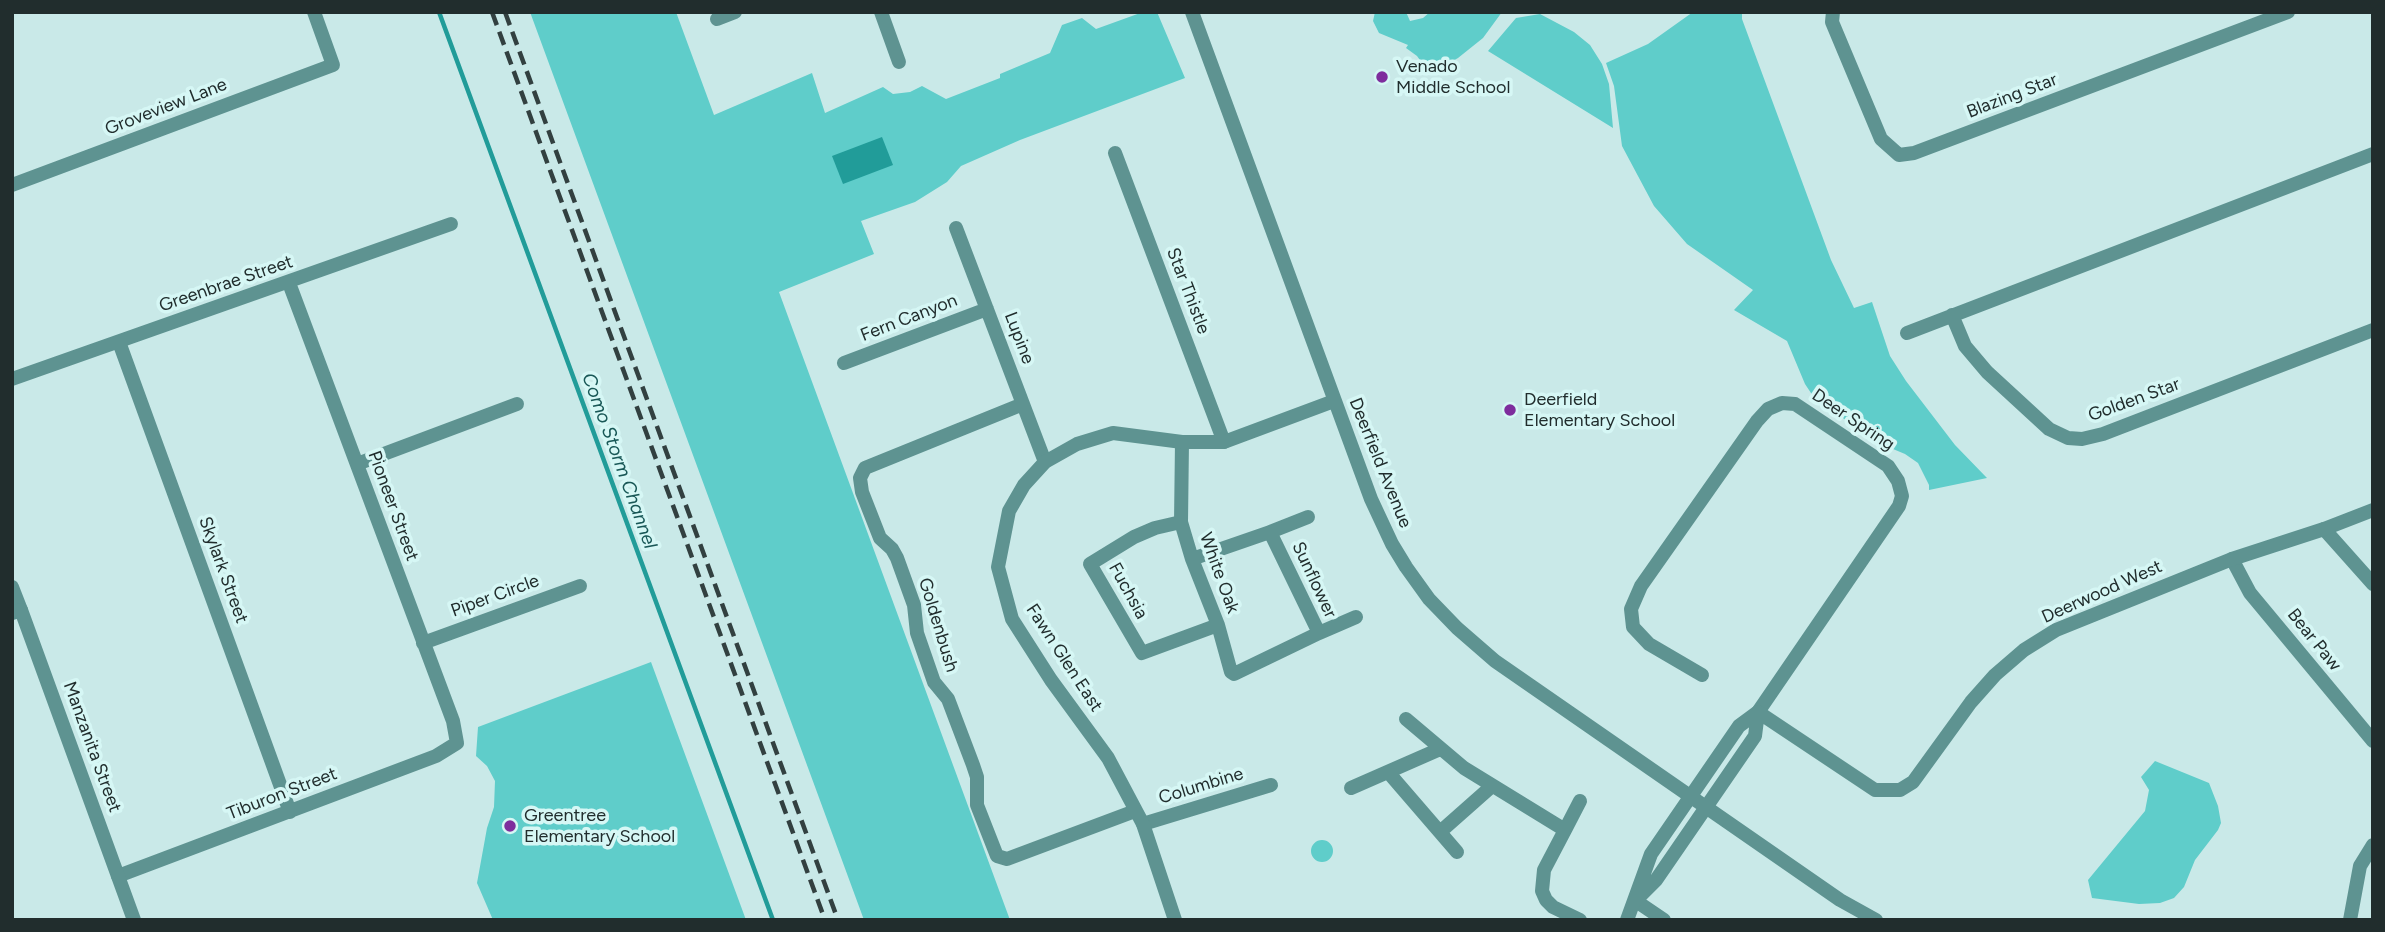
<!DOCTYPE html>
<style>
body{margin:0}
#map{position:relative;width:2385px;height:932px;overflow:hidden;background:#c9e9e8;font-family:Figtree,sans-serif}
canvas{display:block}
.frame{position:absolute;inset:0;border:14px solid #212d2d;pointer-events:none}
</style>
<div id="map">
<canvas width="2385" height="932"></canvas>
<div class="frame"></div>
</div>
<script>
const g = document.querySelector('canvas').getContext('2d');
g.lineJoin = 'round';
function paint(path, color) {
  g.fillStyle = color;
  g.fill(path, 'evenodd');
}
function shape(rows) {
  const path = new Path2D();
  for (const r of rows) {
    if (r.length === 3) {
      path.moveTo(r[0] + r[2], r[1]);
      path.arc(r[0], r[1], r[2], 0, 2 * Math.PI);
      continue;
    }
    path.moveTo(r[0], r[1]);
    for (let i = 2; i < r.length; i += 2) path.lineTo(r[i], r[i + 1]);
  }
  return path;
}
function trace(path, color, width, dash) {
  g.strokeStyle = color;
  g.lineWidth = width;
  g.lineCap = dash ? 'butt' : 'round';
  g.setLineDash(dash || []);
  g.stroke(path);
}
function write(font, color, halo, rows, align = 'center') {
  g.font = font + ' Figtree,sans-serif';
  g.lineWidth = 7;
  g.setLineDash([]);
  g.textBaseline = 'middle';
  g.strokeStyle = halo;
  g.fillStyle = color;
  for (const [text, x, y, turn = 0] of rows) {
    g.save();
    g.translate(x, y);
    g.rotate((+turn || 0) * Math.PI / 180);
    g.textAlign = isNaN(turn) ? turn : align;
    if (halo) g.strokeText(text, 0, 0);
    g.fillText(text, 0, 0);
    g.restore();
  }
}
paint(shape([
 [530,12,676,12,714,115,812,73,825,113,883,87,893,94,910,92,922,86,946,99,1000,78,1000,74,1050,53,1062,25,1082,18,1096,29,1143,12,1157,12,1185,78,1020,140,961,166,947,182,915,202,861,221,874,254,779,292,1010,920,864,920],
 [1375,12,1406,12,1410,21,1423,18,1430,12,1502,12,1483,38,1458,58,1430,74,1417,56,1406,48,1408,45,1379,33,1373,21],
 [1693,12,1742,12,1742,19,1831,260,1854,308,1872,302,1890,356,1906,381,1955,445,1987,478,1929,490,1929,485,1918,463,1905,454,1881,444,1815,399,1805,384,1787,341,1734,310,1753,290,1687,244,1654,206,1622,146,1614,86,1606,63,1648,44],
 [1540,14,1574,32,1590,45,1602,64,1609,84,1613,128,1488,51,1516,18],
 [651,662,746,920,493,920,477,883,487,828,494,807,495,781,487,766,476,756,478,727],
 [2155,761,2209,783,2218,806,2221,823,2218,830,2195,860,2184,887,2174,898,2160,903,2139,904,2092,898,2088,880,2145,811,2149,790,2141,777],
 [1322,851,11]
]), '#5fcdca');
paint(shape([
 [882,137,893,165,843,184,832,156]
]), '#219c99');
trace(shape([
 [439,12,773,920]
]), '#219c99', 4.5);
trace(shape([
 [881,12,899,62],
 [1833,12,1832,22,1881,139,1899,155,1914,153,2288,12],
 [717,19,735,12],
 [1115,153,1224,442],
 [12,185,333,65,314,12],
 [956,228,1045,462],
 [1952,315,1965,346,1987,372,2049,429,2068,438,2082,439,2103,434,2373,330],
 [1907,333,2373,154],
 [119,342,290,812],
 [844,363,987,309],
 [12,379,451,224],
 [1023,404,865,468,860,478,862,492,880,538,892,549,897,558,914,605,917,633,934,682,948,699,973,765,977,777,977,805,997,856,1007,859,1135,811],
 [1182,442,1181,522,1192,559,1218,625,1231,672,1234,674,1319,633,1270,532,1192,559],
 [357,464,517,404],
 [1181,522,1155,528,1134,537,1090,564,1142,653,1218,625],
 [2324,529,2373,584],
 [1270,532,1308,517],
 [2232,559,2250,593,2373,741],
 [12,587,21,610],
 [1319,633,1356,617],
 [423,643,580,586],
 [1702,675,1649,644,1633,627,1631,609,1641,586,1757,421,1768,409,1782,403,1795,404,1888,466,1898,481,1902,496,1899,506,1758,712],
 [1406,719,1464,768,1565,830,1544,870,1542,891,1546,900,1553,907,1580,920],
 [1388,772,1457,852],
 [1351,788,1440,749],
 [1143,824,1271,785],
 [1565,830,1580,801],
 [1440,832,1492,786],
 [118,876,436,756,457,743,453,721,289,283],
 [1636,901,1664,920],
 [2350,920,2360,866,2373,845]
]), '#5e9391', 14);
trace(shape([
 [1192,12,1371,499,1392,544,1406,567,1429,599,1457,628,1495,661,1840,900,1876,920],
 [12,613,21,610,134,920],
 [1758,712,1875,790,1900,790,1913,782,1971,702,1995,675,2024,650,2056,630,2232,559,2324,529,2373,510],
 [1637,899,1656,880,1755,736,1758,712],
 [1175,920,1143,824,1108,758,1051,680,1012,619,998,567,1009,511,1024,485,1045,462,1077,444,1113,433,1182,442,1224,442,1334,401],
 [1627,920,1651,854,1739,726,1758,712]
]), '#5e9391', 14);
trace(shape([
 [492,12,825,920],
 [505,12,838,920]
]), '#324040', 4.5, [14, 7]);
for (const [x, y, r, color] of [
 [1382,77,7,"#7e2d9d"],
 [1510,410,7,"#7e2d9d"],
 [510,826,7,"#7e2d9d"]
]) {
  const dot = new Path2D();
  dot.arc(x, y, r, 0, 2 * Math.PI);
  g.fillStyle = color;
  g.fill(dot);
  trace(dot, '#d6f7f5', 2.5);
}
write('18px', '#212d2d', '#d6f7f5', [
 ["Venado",1396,67],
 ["Middle School",1396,88],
 ["Deerfield",1524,400],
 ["Elementary School",1524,421],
 ["Greentree",524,816],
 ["Elementary School",524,837]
], 'left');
write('18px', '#212d2d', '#d6f7f5', [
 ["Blazing Star",2012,96,-21],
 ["Groveview Lane",166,107,-21],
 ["Greenbrae Street",226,284,-19],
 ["Star Thistle",1188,291,69],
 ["Fern Canyon",909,318,-21],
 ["Lupine",1019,338,69],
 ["Golden Star",2134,400,-20],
 ["Deer Spring",1853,420,34],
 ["Deerfield Avenue",1380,463,68],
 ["Pioneer Street",393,506,70],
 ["Skylark Street",223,570,70],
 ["White Oak",1219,573,70],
 ["Sunflower",1314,580,65],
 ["Fuchsia",1128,591,61],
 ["Deerwood West",2102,592,-24],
 ["Piper Circle",495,596,-20],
 ["Goldenbush",938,625,73],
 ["Bear Paw",2314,640,51],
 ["Fawn Glen East",1064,658,57],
 ["Manzanita Street",92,747,70],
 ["Columbine",1201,786,-17],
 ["Tiburon Street",282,794,-21]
]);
write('italic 19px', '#195857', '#d6f7f5', [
 ["Como Storm Channel",619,461,70]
]);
</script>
